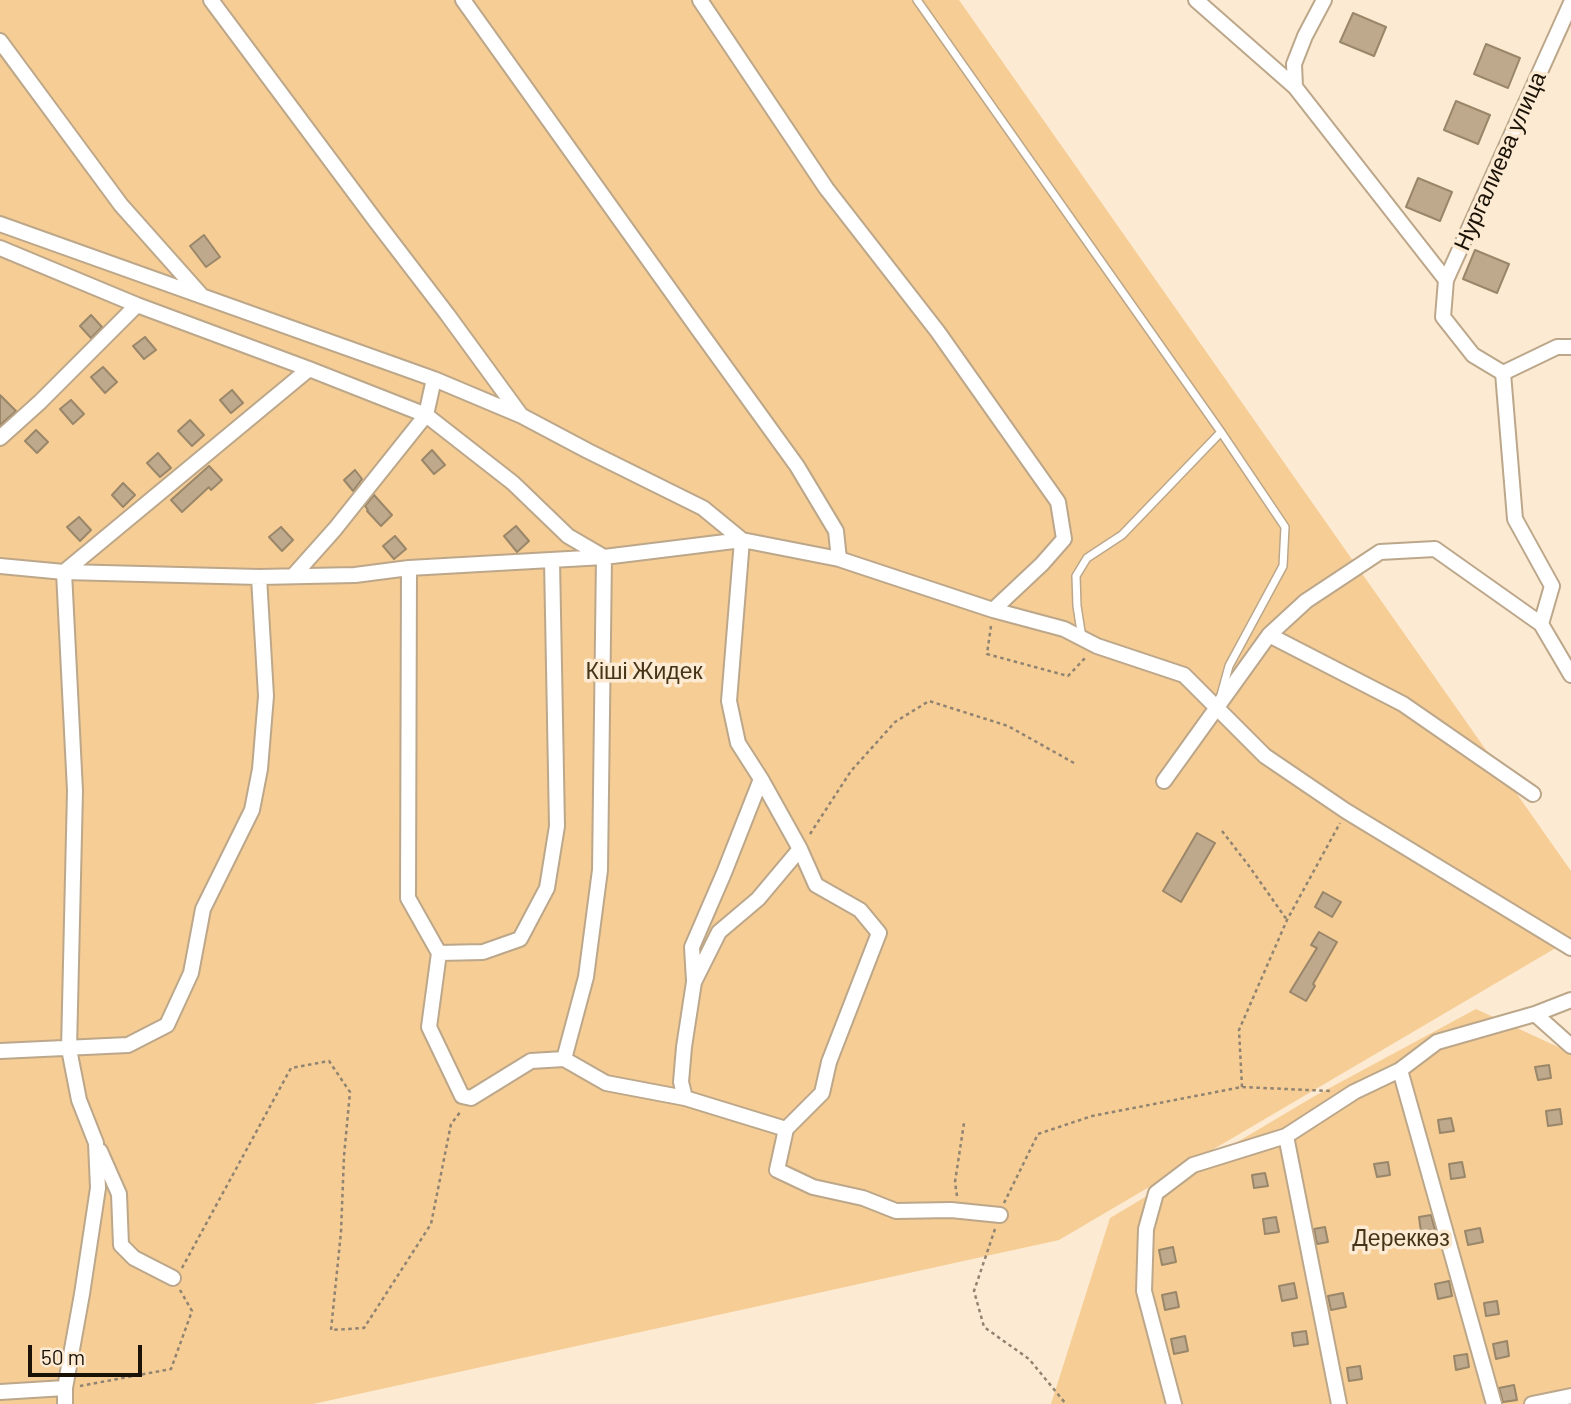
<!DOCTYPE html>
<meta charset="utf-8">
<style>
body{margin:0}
#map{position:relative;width:1571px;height:1404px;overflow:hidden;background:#fdead2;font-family:Barlow,sans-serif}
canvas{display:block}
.scale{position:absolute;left:28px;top:1345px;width:114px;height:32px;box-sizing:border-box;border:4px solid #1a1207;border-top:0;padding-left:9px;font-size:21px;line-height:24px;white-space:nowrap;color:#1a1207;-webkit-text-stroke:5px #fdead2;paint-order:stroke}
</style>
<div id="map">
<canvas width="1571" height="1404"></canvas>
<div class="scale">50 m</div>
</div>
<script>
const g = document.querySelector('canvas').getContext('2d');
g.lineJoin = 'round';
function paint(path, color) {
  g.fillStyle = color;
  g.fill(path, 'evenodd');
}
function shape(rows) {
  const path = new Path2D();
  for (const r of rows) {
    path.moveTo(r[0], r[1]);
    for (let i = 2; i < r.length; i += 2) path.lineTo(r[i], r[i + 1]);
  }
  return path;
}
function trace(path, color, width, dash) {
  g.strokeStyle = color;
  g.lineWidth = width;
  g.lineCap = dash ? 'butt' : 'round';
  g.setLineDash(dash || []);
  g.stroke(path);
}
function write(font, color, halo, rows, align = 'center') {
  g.font = font + ' Barlow,sans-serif';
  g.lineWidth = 7;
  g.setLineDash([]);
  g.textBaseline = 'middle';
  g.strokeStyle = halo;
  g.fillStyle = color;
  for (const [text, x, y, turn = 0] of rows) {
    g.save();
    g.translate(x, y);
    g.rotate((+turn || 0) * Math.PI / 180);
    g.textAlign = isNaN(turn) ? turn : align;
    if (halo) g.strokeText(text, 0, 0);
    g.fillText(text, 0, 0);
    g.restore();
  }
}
paint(shape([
 [0,0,959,0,1571,871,1571,939,1059,1240,313,1404,0,1404],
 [1476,1009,1571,1053,1571,1404,1051,1404,1110,1218,1313,1097]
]), '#f5cd95');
const building = shape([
 [1353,13,1386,27,1374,56,1340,42,1353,13],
 [1486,44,1520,58,1508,88,1474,74,1486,44],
 [1456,101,1490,115,1478,144,1444,130,1456,101],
 [1418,178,1452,192,1440,221,1406,207,1418,178],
 [204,235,220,257,206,267,190,246,204,235],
 [1475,250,1509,264,1497,293,1463,279,1475,250],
 [91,315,102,327,91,338,80,326,91,315],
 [145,337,156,350,144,359,133,346,145,337],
 [103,367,117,382,105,393,91,377,103,367],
 [232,390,243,403,231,413,220,400,232,390],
 [0,395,16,411,0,425,0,395],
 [71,400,84,414,73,424,60,409,71,400],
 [190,420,204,435,192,446,178,431,190,420],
 [36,430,48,442,37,453,25,441,36,430],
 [432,450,445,465,434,474,422,460,432,450],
 [158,453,171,468,160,477,147,463,158,453],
 [209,466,222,480,211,490,209,487,182,512,171,500,209,466],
 [355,470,362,479,353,491,344,480,355,470],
 [123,483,135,495,123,507,112,495,123,483],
 [374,495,392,515,381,526,367,511,368,510,365,506,374,495],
 [79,517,91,530,80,541,67,527,79,517],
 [516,526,529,541,517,552,504,536,516,526],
 [281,527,293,540,282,551,269,537,281,527],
 [395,536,406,549,394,559,383,546,395,536],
 [1197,833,1215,843,1181,902,1163,891,1197,833],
 [1323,892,1341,902,1332,917,1315,907,1323,892],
 [1319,932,1337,942,1313,984,1315,986,1306,1001,1290,992,1317,948,1311,945,1319,932],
 [1549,1065,1551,1078,1538,1080,1535,1067,1549,1065],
 [1560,1109,1562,1124,1548,1126,1546,1111,1560,1109],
 [1451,1118,1454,1131,1440,1133,1438,1120,1451,1118],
 [1388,1162,1390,1175,1377,1177,1374,1164,1388,1162],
 [1462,1162,1465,1177,1451,1179,1449,1164,1462,1162],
 [1265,1173,1268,1186,1254,1188,1252,1175,1265,1173],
 [1431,1215,1435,1230,1421,1232,1419,1217,1431,1215],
 [1276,1217,1279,1232,1265,1234,1263,1219,1276,1217],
 [1325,1227,1328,1242,1317,1244,1314,1229,1325,1227],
 [1480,1228,1483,1242,1468,1245,1465,1231,1480,1228],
 [1173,1247,1176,1262,1162,1265,1159,1250,1173,1247],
 [1449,1281,1452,1296,1438,1299,1435,1284,1449,1281],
 [1294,1283,1297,1298,1282,1301,1279,1286,1294,1283],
 [1176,1292,1179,1307,1165,1310,1162,1295,1176,1292],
 [1343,1293,1346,1307,1331,1310,1328,1296,1343,1293],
 [1497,1301,1499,1314,1486,1316,1484,1303,1497,1301],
 [1306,1331,1308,1344,1294,1346,1292,1333,1306,1331],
 [1185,1336,1188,1351,1174,1354,1171,1339,1185,1336],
 [1507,1341,1509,1356,1496,1359,1493,1344,1507,1341],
 [1467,1354,1469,1367,1456,1370,1454,1356,1467,1354],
 [1360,1366,1362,1379,1349,1381,1347,1368,1360,1366],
 [1514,1385,1517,1400,1503,1402,1499,1388,1514,1385]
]);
paint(building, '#bfa98c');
trace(building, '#9a8669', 2);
const service = shape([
 [917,0,1221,432,1285,527,1283,566,1229,666,1221,695],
 [1082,638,1077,606,1076,576,1087,558,1122,535,1221,432]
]);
const minor = shape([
 [211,0,375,220,447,314,520,414],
 [463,0,698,329,797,466,836,531,839,559],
 [700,0,826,188,938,332,1058,502,1064,539,1042,564,993,610],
 [1196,0,1295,87,1446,280,1443,317,1473,355,1503,373,1515,519,1552,586,1541,624],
 [0,41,121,205,201,295],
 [1295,87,1294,64,1305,36,1324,0],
 [0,224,434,379,522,416,588,451,703,508,742,540],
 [0,248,137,305,309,369,426,415,513,483,568,536,604,557,742,540,839,559,993,610,1064,629,1097,646,1184,675,1265,756,1346,811,1571,948],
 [1446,280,1571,3],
 [1503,373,1557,347,1571,347],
 [0,438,40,402,137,305],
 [742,540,729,701,738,743,761,779,800,849,816,885,860,910,879,933,829,1062,822,1093,786,1129,777,1170,813,1187,863,1198,896,1211,951,1210,1000,1215],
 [0,566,64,572,259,577,355,575,409,568,604,557,600,870,586,977,564,1059],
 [409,568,408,898,439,953,483,952,520,939,547,888,557,826,552,560],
 [294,575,335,529,426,415,434,379],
 [1269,635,1403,704,1533,794],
 [1164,781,1269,635,1306,601,1380,552,1435,549,1541,624,1571,675],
 [439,953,429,1027,462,1096,471,1098,531,1061,564,1059,606,1083,685,1098],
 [694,981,692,947,724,873,761,779],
 [1535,1014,1571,1046],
 [0,1051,128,1045,167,1025,191,973,203,909,252,810,260,769,266,696,259,577],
 [1400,1070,1494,1404],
 [786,1129,685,1098,681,1082,684,1047,694,982,719,932,758,899,800,849],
 [1286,1136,1339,1404],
 [100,1151,119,1194,121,1245,134,1258,173,1278],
 [0,1392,65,1388,82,1294,98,1188,96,1143,79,1100,69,1049,75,791,64,572,309,369],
 [65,1404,65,1388],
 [1174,1404,1144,1291,1146,1229,1156,1193,1193,1165,1286,1136,1354,1092,1400,1070,1437,1042,1535,1014,1571,1000],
 [1532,1404,1571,1396]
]);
trace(service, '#bca78a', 10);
trace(minor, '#bca78a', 18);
trace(shape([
 [991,626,987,654,1068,676,1087,656],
 [1222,831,1249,866,1287,920],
 [810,834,851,771,895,722,929,701,1008,726,1074,763],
 [1242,1087,1239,1030,1287,920,1340,823],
 [957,1196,955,1182,964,1123],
 [1004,1203,1038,1134,1092,1116,1242,1087,1330,1091],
 [995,1229,974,1291,984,1327,1029,1359,1066,1404],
 [182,1268,291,1068,329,1061,350,1092,344,1156,341,1232,331,1330,364,1328,431,1224,451,1124,461,1111],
 [80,1386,171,1369,192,1311,180,1290]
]), '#918371', 2.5, [3.5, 3.5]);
trace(service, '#fff', 7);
trace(minor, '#fff', 14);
write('23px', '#1a1207', '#fdead2', [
 ["Нургалиева улица",1500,161,-66]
]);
write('23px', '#473316', '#fdead2', [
 ["Кіші Жидек",644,671],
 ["Дереккөз",1401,1238]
]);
</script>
